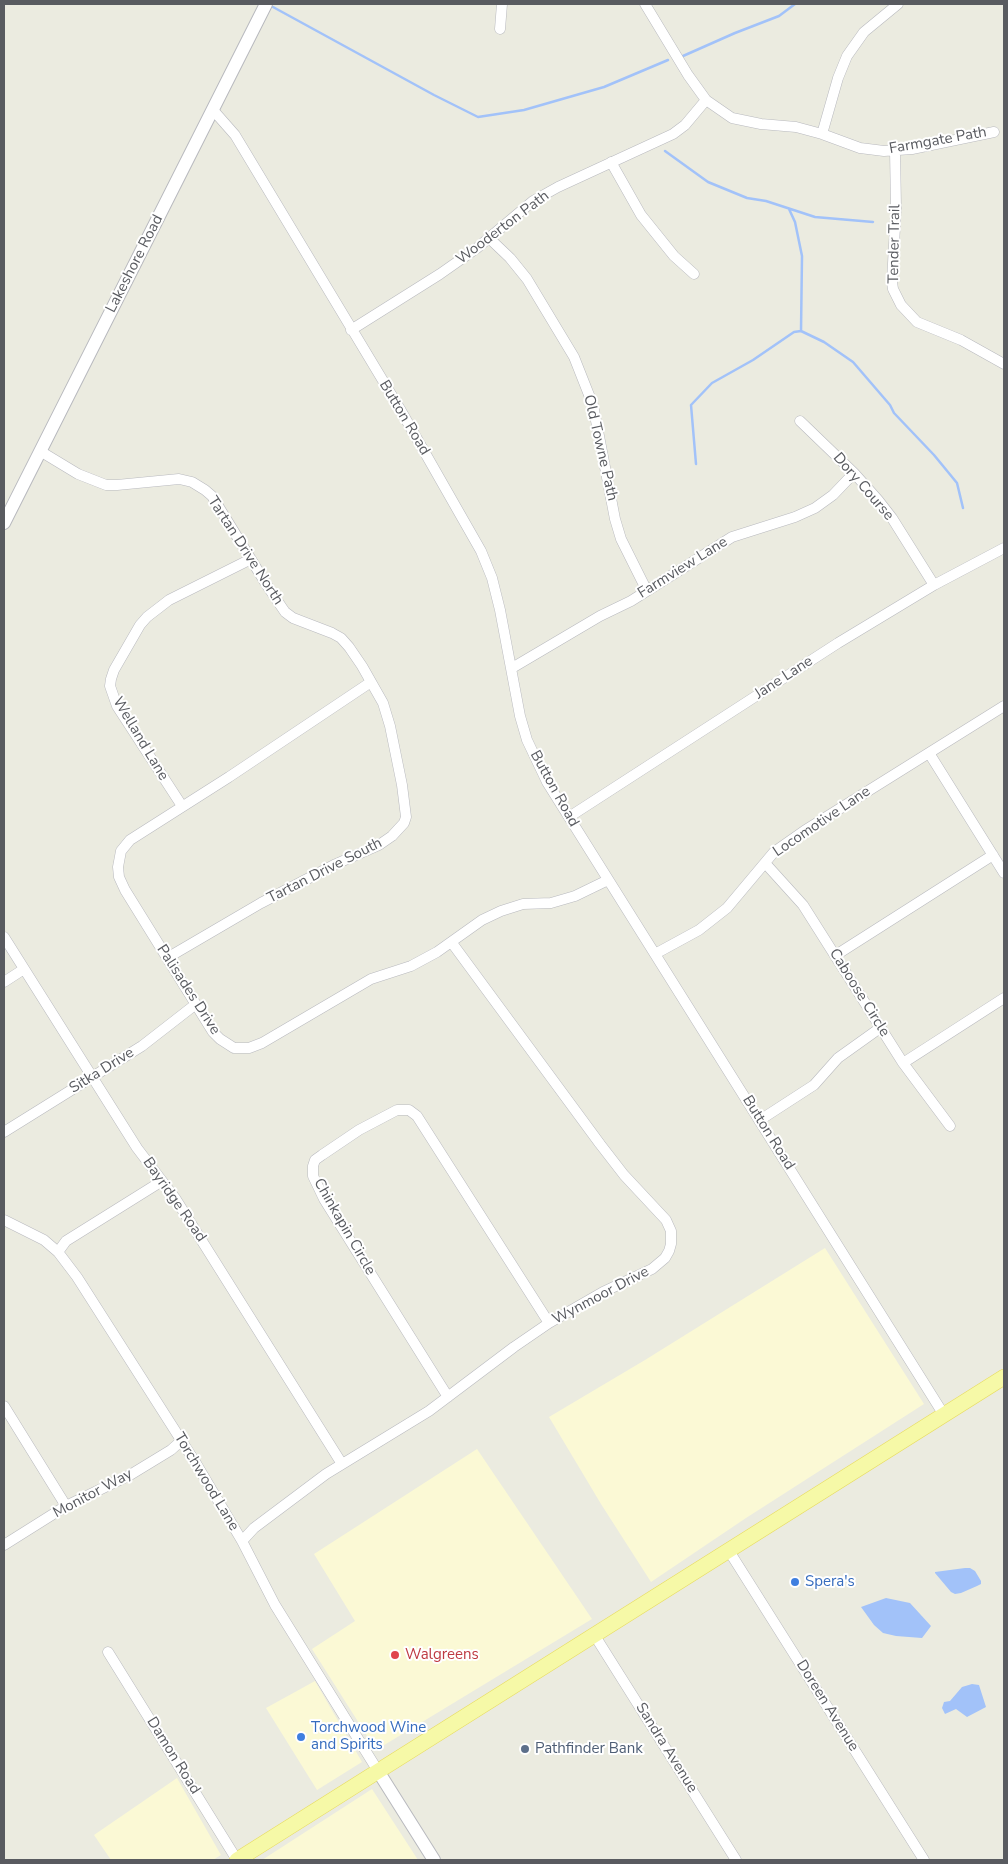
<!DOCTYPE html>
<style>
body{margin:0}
#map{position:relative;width:1008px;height:1864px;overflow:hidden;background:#ebebe0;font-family:"Nunito Sans",sans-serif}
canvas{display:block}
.frame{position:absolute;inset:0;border:5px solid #595b60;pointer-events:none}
</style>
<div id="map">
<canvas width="1008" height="1864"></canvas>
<div class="frame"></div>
</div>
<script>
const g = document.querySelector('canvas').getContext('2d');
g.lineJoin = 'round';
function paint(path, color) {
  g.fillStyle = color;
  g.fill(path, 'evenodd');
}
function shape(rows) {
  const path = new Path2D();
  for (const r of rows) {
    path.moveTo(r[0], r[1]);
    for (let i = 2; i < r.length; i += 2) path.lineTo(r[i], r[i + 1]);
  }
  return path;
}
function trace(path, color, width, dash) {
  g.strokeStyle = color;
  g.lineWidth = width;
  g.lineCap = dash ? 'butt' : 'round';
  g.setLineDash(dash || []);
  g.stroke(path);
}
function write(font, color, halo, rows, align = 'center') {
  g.font = font + ' "Nunito Sans",sans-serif';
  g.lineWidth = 4;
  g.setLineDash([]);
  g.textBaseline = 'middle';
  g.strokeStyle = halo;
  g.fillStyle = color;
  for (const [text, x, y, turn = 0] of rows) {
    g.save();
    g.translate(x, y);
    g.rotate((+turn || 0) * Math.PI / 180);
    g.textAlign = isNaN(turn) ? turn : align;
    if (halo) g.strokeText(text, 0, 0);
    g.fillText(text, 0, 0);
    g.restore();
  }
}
paint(shape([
 [825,1248,924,1404,746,1518,651,1582,601,1504,549,1417,645,1360],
 [477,1449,592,1619,376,1750,312,1649,355,1621,314,1554],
 [315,1681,362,1762,317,1790,266,1708],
 [177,1778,221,1855,213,1860,111,1860,94,1835],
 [372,1789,418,1860,262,1860]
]), '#fbf9d5');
paint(shape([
 [965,1568,970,1568,975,1571,981,1581,981,1584,977,1586,961,1593,955,1594,951,1592,935,1573,935,1572],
 [886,1598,910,1603,931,1626,922,1638,896,1636,883,1633,874,1625,861,1607],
 [972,1684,979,1685,986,1707,967,1717,956,1709,945,1714,942,1708,944,1702,950,1701,962,1687]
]), '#a2c2f9');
trace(shape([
 [273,7,434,95,478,117,524,110,604,87,668,60],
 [683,56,735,33,779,16,795,4],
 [665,151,708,182,747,198,766,201,815,217,873,222],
 [789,209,795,222,802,256,801,331],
 [696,464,691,405,712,383,753,360,794,332,801,331,824,342,853,362,890,405,894,413,934,455,957,483,963,508]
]), '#a2c2f9', 2.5);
const minor = shape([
 [645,4,688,75,706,100,732,118,761,124,796,127,822,134,860,148,884,151,912,149,994,132],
 [500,29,502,4],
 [213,110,235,135,400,409,481,551,492,578,500,610,520,716,527,740,547,782,944,1415],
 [822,134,838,78,847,56,864,32,898,4],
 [895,150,896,208,892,282,893,289,901,305,917,322,961,340,1004,364],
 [611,162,641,215,674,256,694,274],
 [489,238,510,258,527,279,574,357,593,405,615,519,621,539,647,591],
 [351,330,440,274,477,248,533,201,558,187,673,134,685,125,706,100],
 [800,421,854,473,878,500,892,518,934,585],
 [40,451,78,474,106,485,117,485,179,479,192,482,205,490,212,496,268,587,285,612,293,618,332,633,341,638,349,647,362,666,383,703,390,726,402,785,406,817,404,823,392,836,379,845,336,864,261,903,167,958],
 [512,668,600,616,631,601,732,537,795,517,815,508,833,495,854,473],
 [371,682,229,777,130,840,121,851,118,867,119,877,125,890,213,1032,220,1039,234,1048,249,1048,262,1043,371,979,411,966,437,952,482,920,501,911,523,904,551,903,575,896,608,880],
 [929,753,1004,873],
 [182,806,117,706,110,686,111,679,114,670,140,625,147,617,169,600,251,559],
 [569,817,838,643,934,585,1004,548],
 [765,863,803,905,903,1063,950,1126],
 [4,937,137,1148,175,1198,342,1464],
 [655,954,699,930,727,908,774,852,804,831,1004,706],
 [836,955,993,855],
 [4,982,24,969],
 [903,1063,1004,998],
 [760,1120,814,1085,838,1058,880,1028],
 [4,1132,142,1046,196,1004],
 [4,1220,44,1240,58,1252,77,1277,197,1465,242,1541,275,1605,378,1771],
 [58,1252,66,1241,162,1181],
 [448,1397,324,1199,313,1176,313,1166,315,1160,322,1155,359,1130,397,1110,409,1110,417,1116,549,1323],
 [4,1406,66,1506],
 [242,1541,254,1528,326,1474,429,1411,514,1347,549,1323,603,1292,652,1269,665,1258,669,1251,671,1244,671,1231,666,1220,624,1175,600,1144,452,943],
 [4,1545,66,1506,130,1475,171,1450,181,1441],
 [729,1551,924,1860],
 [595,1636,736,1860],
 [108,1652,237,1860]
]);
const tertiary = shape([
 [4,523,266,4],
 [378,1771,434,1860]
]);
const primary = shape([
 [237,1860,1004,1377]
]);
trace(minor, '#b8b9be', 11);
trace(tertiary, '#b8b9be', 14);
trace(primary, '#e7db5d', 16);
trace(minor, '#fff', 10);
trace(tertiary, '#fff', 12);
trace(primary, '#f6f9a7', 15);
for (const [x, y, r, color] of [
 [795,1582,5,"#3f7fe0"],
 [395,1655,5,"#e0444e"],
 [301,1737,5,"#3f7fe0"],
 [525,1749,5,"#5c6f8a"]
]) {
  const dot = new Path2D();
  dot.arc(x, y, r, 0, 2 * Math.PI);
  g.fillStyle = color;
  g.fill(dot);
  trace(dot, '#fff', 2);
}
write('15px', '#595b60', '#fff', [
 ["Farmgate Path",938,141,-10],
 ["Wooderton Path",503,228,-37],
 ["Tender Trail",895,244,-89],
 ["Lakeshore Road",135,264,-63],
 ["Button Road",404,418,59],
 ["Old Towne Path",600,448,77],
 ["Dory Course",863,487,49],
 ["Tartan Drive North",245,551,57],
 ["Farmview Lane",683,568,-32],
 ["Jane Lane",784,678,-33],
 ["Welland Lane",140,739,59],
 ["Button Road",554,789,61],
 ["Locomotive Lane",822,822,-34],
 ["Tartan Drive South",325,871,-27],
 ["Palisades Drive",188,990,57],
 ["Caboose Circle",859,993,58],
 ["Sitka Drive",102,1071,-32],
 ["Button Road",768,1133,58],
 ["Bayridge Road",174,1200,55],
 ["Chinkapin Circle",344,1227,60],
 ["Wynmoor Drive",601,1296,-28],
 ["Torchwood Lane",206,1482,59],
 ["Monitor Way",93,1494,-28],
 ["Doreen Avenue",827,1706,58],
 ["Sandra Avenue",666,1748,58],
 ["Damon Road",173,1756,58]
]);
write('15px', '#366cbe', '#fff', [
 ["Spera's",805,1582],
 ["Torchwood Wine",311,1728],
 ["and Spirits",311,1745]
], 'left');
write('15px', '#be3a42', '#fff', [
 ["Walgreens",405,1655]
], 'left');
write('15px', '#4e5e75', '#fff', [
 ["Pathfinder Bank",535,1749]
], 'left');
</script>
